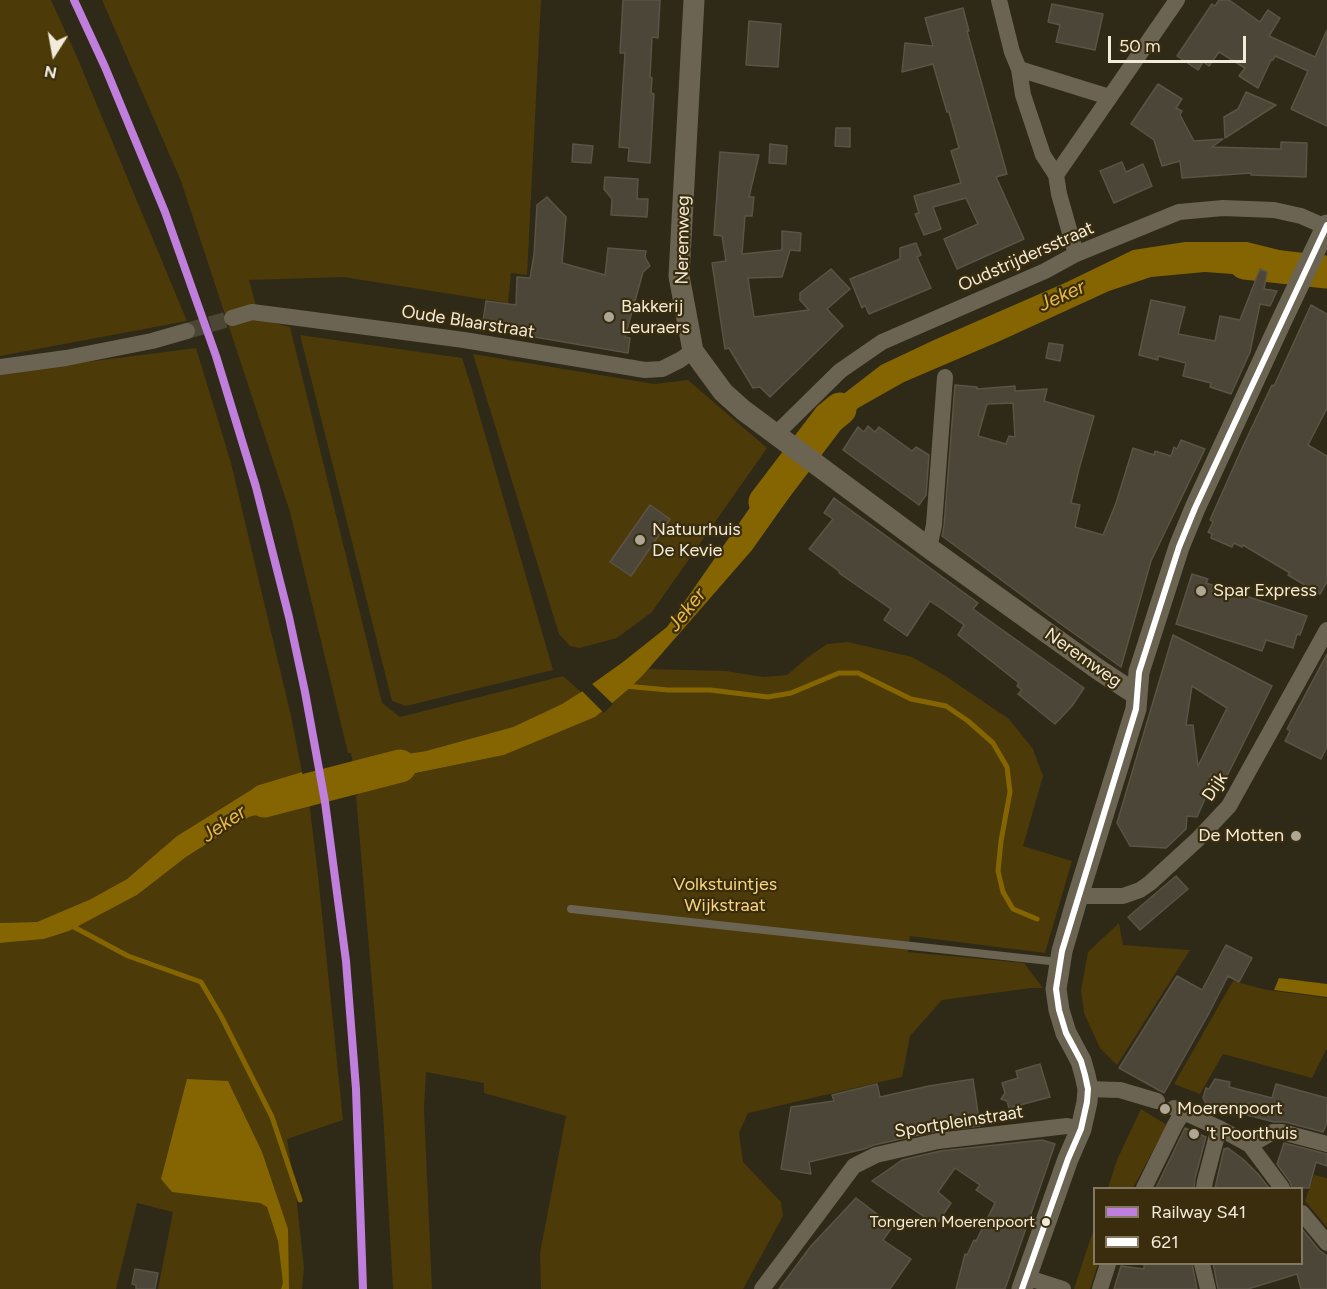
<!DOCTYPE html>
<style>
body{margin:0}
#map{position:relative;width:1327px;height:1289px;overflow:hidden;background:#2f2918;font-family:Figtree,sans-serif}
canvas{display:block}
.legend{position:absolute;left:1093px;top:1187px;width:210px;height:78px;box-sizing:border-box;background:#392d0e;border:2px solid #837960;margin:0;padding:8px 10px;list-style:none;font-size:18px;color:#f3ebda}
.legend li{display:flex;align-items:center;gap:12px;height:30px}
.legend b{width:30px;border:2px solid #837960}
.north{position:absolute;left:24px;top:24px;width:60px;height:60px;-webkit-text-stroke:4px #392d0e;paint-order:stroke;rotate:191deg;font-size:16px;font-weight:700;line-height:24px;text-align:center;color:#f3ebda}
.north::after{content:'';display:block;margin:auto;width:21px;height:27px;background:#f3ebda;clip-path:polygon(50% 0,100% 100%,50% 72%,0 100%)}
.scale{position:absolute;left:1108px;top:36px;width:138px;height:27px;box-sizing:border-box;border:3px solid #f3ebda;border-top:0;padding-left:8px;font-size:18px;line-height:21px;white-space:nowrap;color:#f3ebda;-webkit-text-stroke:4px #392d0e;paint-order:stroke}
</style>
<div id="map">
<canvas width="1327" height="1289"></canvas>
<ul class="legend">
<li><b style="height:8px;background:#c07fdc"></b>Railway S41</li>
<li><b style="height:8px;background:#fff"></b>621</li>
</ul>
<div class="north">N</div>
<div class="scale">50 m</div>
</div>
<script>
const g = document.querySelector('canvas').getContext('2d');
g.lineJoin = 'round';
function paint(path, color) {
  g.fillStyle = color;
  g.fill(path, 'evenodd');
}
function shape(rows) {
  const path = new Path2D();
  for (const r of rows) {
    path.moveTo(r[0], r[1]);
    for (let i = 2; i < r.length; i += 2) path.lineTo(r[i], r[i + 1]);
  }
  return path;
}
function trace(path, color, width, dash) {
  g.strokeStyle = color;
  g.lineWidth = width;
  g.lineCap = dash ? 'butt' : 'round';
  g.setLineDash(dash || []);
  g.stroke(path);
}
function write(font, color, halo, rows, align = 'center') {
  g.font = font + ' Figtree,sans-serif';
  g.lineWidth = 4.5;
  g.setLineDash([]);
  g.textBaseline = 'middle';
  g.strokeStyle = halo;
  g.fillStyle = color;
  for (const [text, x, y, turn = 0] of rows) {
    g.save();
    g.translate(x, y);
    g.rotate((+turn || 0) * Math.PI / 180);
    g.textAlign = isNaN(turn) ? turn : align;
    if (halo) g.strokeText(text, 0, 0);
    g.fillText(text, 0, 0);
    g.restore();
  }
}
paint(shape([
 [0,0,51,0,77,57,187,321,0,356],
 [102,0,541,0,527,275,511,273,508,303,343,277,249,280,256,306,255,318,290,327,382,703,400,717,563,676,581,692,562,704,513,727,426,751,353,763,351,753,348,753,290,512,181,181],
 [300,335,462,358,471,386,553,670,406,706,392,701],
 [196,348,231,463,291,716,302,772,259,785,177,836,127,879,91,899,37,922,0,923,0,373],
 [473,354,654,384,688,380,767,448,652,612,617,638,580,648,570,646,559,634],
 [848,642,912,657,944,675,1009,719,1033,749,1043,776,1023,846,1072,861,1045,953,910,936,908,952,1024,963,1043,988,1031,988,942,1000,910,1036,902,1077,748,1113,739,1133,743,1162,781,1202,783,1216,743,1289,541,1289,540,1253,566,1116,484,1093,484,1083,426,1072,424,1109,432,1289,393,1289,383,1112,356,796,358,795,357,785,504,755,594,717,631,687,649,669,726,671,763,677,787,675,808,657,827,644],
 [309,801,318,875,343,1120,287,1139,296,1195,304,1268,302,1289,158,1289,173,1212,137,1203,116,1289,0,1289,0,943,44,939,69,931,137,895,186,857,249,817],
 [1119,923,1123,945,1190,950,1117,1065,1100,1048,1084,1013,1081,990,1088,952],
 [1233,981,1267,990,1327,998,1327,1048,1312,1078,1223,1054,1200,1094,1174,1084],
 [1141,1109,1167,1125,1133,1188,1108,1188,1117,1160],
 [1314,1175,1327,1178,1327,1227,1305,1201],
 [1094,1228,1094,1264,1098,1264,1090,1289,1074,1289]
]), '#4c3a08');
paint(shape([
 [1185,242,1247,242,1295,254,1288,278,1205,272,1151,277,1109,291,1000,341,904,382,858,408,817,448,797,434,828,406,881,365,934,340,1067,282,1133,250],
 [783,460,805,475,752,550,644,674,631,687,605,709,595,717,504,755,357,785,353,763,426,751,513,727,562,704,581,692,623,662,667,627],
 [302,772,309,801,249,817,186,857,137,895,69,931,44,939,0,943,0,923,37,922,91,899,127,879,177,836,259,785],
 [1279,978,1327,984,1327,997,1274,990],
 [187,1079,228,1081,262,1152,288,1229,289,1289,281,1289,283,1283,278,1241,267,1207,260,1203,172,1192,161,1179]
]), '#856502');
paint(shape([
 [590,682,613,704,604,713,580,689]
]), '#2f2918');
trace(shape([
 [625,686,668,690,710,690,768,697,791,693,839,673,858,673,911,699,946,706,968,721,993,743,1007,767,1010,792,1001,841,998,871,1003,892,1013,909,1037,919],
 [72,926,128,956,201,982,221,1016,272,1117,300,1200]
]), '#856502', 5);
trace(shape([
 [1245,263,1327,272],
 [765,502,829,418,840,409],
 [264,801,400,766]
]), '#856502', 33);
const building = shape([
 [623,0,660,0,658,38,652,37,650,77,652,78,651,93,654,94,650,163,628,161,629,148,619,147,625,53,620,53,623,0],
 [1219,0,1229,0,1260,22,1268,10,1280,18,1269,36,1315,57,1327,30,1327,126,1291,109,1308,71,1275,56,1273,60,1271,60,1258,88,1239,76,1245,68,1219,52,1209,66,1203,62,1198,70,1177,56,1212,4,1215,6,1219,0],
 [1052,4,1103,14,1095,50,1056,42,1060,25,1048,22,1052,4],
 [963,8,969,31,967,31,1007,174,996,177,1024,239,957,269,944,239,978,224,966,198,933,207,941,229,924,235,915,214,919,213,914,196,961,183,951,151,959,148,949,112,947,112,933,64,902,72,905,43,933,46,925,18,963,8],
 [749,21,781,24,778,67,746,65,749,21],
 [1158,84,1182,99,1176,108,1182,111,1180,115,1194,141,1223,139,1212,147,1281,149,1281,142,1307,143,1306,177,1251,175,1251,173,1182,178,1180,161,1162,166,1154,140,1131,124,1158,84],
 [1246,92,1276,105,1225,138,1224,117,1238,109,1246,92],
 [836,128,850,128,850,147,835,146,836,128],
 [573,144,593,146,591,163,572,162,573,144],
 [770,144,787,146,786,164,769,163,770,144],
 [720,152,759,155,749,197,754,197,752,216,745,216,742,254,782,250,782,231,801,233,800,251,790,250,782,277,748,278,754,317,809,310,800,300,800,293,831,269,850,289,827,309,843,326,770,397,760,387,753,388,729,348,725,349,712,263,726,261,722,236,714,235,720,152],
 [1122,162,1126,172,1143,164,1152,186,1114,203,1100,171,1122,162],
 [605,177,638,179,637,199,648,199,647,217,611,215,612,199,604,189,605,177],
 [547,197,566,217,562,263,605,275,608,248,646,251,645,257,650,266,643,272,625,337,630,338,628,353,482,328,486,301,516,305,517,277,530,278,534,255,537,205,547,197],
 [916,243,921,255,917,257,931,288,869,314,865,305,862,308,850,279,900,259,900,248,916,243],
 [1260,269,1267,272,1264,289,1277,291,1270,306,1260,304,1250,352,1231,394,1210,387,1211,383,1183,376,1186,363,1158,356,1158,360,1154,359,1139,355,1151,300,1185,307,1178,334,1215,341,1220,316,1240,320,1260,269],
 [1311,305,1327,314,1327,408,1308,445,1327,456,1327,582,1320,594,1288,575,1290,573,1243,545,1242,547,1234,543,1232,547,1211,538,1212,534,1208,532,1213,522,1210,520,1243,446,1272,385,1274,386,1311,305],
 [1049,343,1063,345,1060,361,1046,358,1049,343],
 [955,385,977,387,977,389,1015,386,1015,391,1047,389,1044,401,1094,416,1079,469,1071,503,1080,505,1075,527,1103,535,1116,503,1133,448,1154,455,1155,451,1171,456,1174,447,1177,449,1181,440,1205,449,1151,561,1121,667,1058,622,942,536,944,526,955,385],
 [1013,403,1015,437,1009,436,1006,444,978,436,987,404,1013,403],
 [868,426,875,432,879,427,912,451,916,447,929,455,926,495,919,505,843,450,858,427,864,432,868,426],
 [834,498,978,603,973,609,1084,688,1072,706,1055,724,1018,694,1022,690,1017,686,1019,683,958,635,964,625,942,609,930,601,907,636,884,620,891,609,839,573,840,572,809,549,833,519,824,513,834,498],
 [650,505,670,519,631,576,610,562,650,505],
 [1192,574,1208,579,1206,583,1307,616,1300,635,1297,634,1293,648,1266,640,1262,651,1176,624,1192,574],
 [1173,635,1272,686,1226,778,1211,774,1205,799,1197,817,1187,816,1186,829,1166,848,1130,846,1117,823,1173,635],
 [1192,686,1227,708,1198,766,1193,725,1186,725,1192,686],
 [1327,654,1327,747,1321,759,1285,741,1290,731,1287,729,1327,654],
 [1176,876,1188,889,1140,930,1128,917,1176,876],
 [1226,945,1252,958,1239,982,1228,976,1208,1015,1164,1093,1119,1068,1177,976,1202,990,1226,945],
 [1040,1064,1050,1097,1009,1108,1007,1101,1001,1099,1005,1093,1002,1083,1018,1078,1016,1071,1040,1064],
 [973,1079,980,1126,936,1131,874,1145,864,1149,809,1162,811,1174,781,1169,791,1107,834,1101,832,1095,877,1084,880,1097,929,1086,973,1079],
 [1215,1079,1230,1082,1229,1087,1272,1098,1276,1084,1327,1098,1327,1123,1323,1132,1285,1122,1274,1122,1206,1104,1203,1098,1206,1088,1209,1089,1215,1079],
 [1185,1128,1206,1137,1195,1178,1194,1188,1156,1188,1185,1128],
 [1042,1140,1055,1144,1005,1289,956,1289,965,1254,967,1255,974,1240,976,1241,995,1203,976,1190,980,1185,955,1168,938,1192,951,1203,936,1225,872,1181,902,1160,940,1151,1042,1140],
 [1284,1143,1327,1154,1327,1166,1316,1162,1309,1188,1292,1188,1290,1182,1277,1164,1284,1143],
 [1228,1148,1244,1160,1258,1174,1269,1188,1215,1188,1224,1149,1228,1148],
 [856,1198,893,1226,883,1240,911,1259,890,1289,779,1289,811,1246,856,1198],
 [1302,1229,1319,1250,1327,1256,1327,1289,1301,1289,1297,1274,1248,1289,1218,1289,1213,1263,1302,1263,1302,1229],
 [1144,1263,1192,1263,1197,1289,1114,1289,1121,1266,1144,1269,1144,1263],
 [135,1269,158,1273,155,1289,136,1289,136,1285,132,1284,135,1269]
]);
paint(building, '#4c4638');
trace(building, '#5a5446', 1.5);
trace(shape([
 [187,331,232,318]
]), '#4c4635', 16, [16, 8]);
trace(shape([
 [571,909,1059,962]
]), '#6c6453', 8);
trace(shape([
 [999,0,1012,52,1019,69,1023,95,1043,155,1056,175,1059,194,1076,254],
 [1019,69,1109,97],
 [1056,175,1177,0],
 [232,318,252,312,291,317,464,340,645,370,662,369,680,360,693,351],
 [0,367,66,358,152,341,187,331],
 [775,435,840,371,882,342,1045,271,1076,254,1179,212,1223,208,1274,210,1301,216,1326,227],
 [929,548,934,525,945,377],
 [1078,896,1123,896,1140,890,1150,883,1198,839,1229,806,1327,630],
 [1088,1089,1120,1090,1157,1101],
 [1174,1108,1219,1128,1250,1145,1282,1188],
 [1250,1145,1273,1132,1282,1132,1327,1144],
 [1144,1188,1175,1125,1183,1112],
 [1204,1188,1205,1181,1219,1128],
 [1302,1213,1327,1243],
 [1202,1264,1208,1289],
 [1026,1277,1063,1289],
 [762,1289,854,1166,876,1155,938,1141,1067,1126,1081,1129],
 [1100,1289,1108,1264]
]), '#6c6453', 16);
trace(shape([
 [694,0,679,276,693,351,723,392,743,410,929,548,1099,670,1137,695],
 [1022,1289,1068,1159,1081,1129,1087,1102,1088,1089,1085,1075,1081,1061,1066,1033,1059,1010,1056,989,1062,951,1078,896,1136,709,1139,672,1179,547,1195,508,1280,324,1327,225]
]), '#6c6453', 21);
trace(shape([
 [1022,1289,1068,1159,1081,1129,1087,1102,1088,1089,1085,1075,1081,1061,1066,1033,1059,1010,1056,989,1062,951,1136,709,1139,672,1179,547,1195,508,1327,225]
]), '#fff', 6);
trace(shape([
 [74,0,105,67,165,212,216,356,256,487,289,617,305,692,325,802,346,961,356,1089,363,1289]
]), '#c07fdc', 8);
for (const [x, y, r, color] of [
 [609,317,6,"#aea796"],
 [640,540,6,"#aea796"],
 [1201,591,6,"#aea796"],
 [1296,836,6,"#aea796"],
 [1165,1109,6,"#aea796"],
 [1194,1134,6,"#aea796"],
 [1046,1222,5,"#f3ebda"]
]) {
  const dot = new Path2D();
  dot.arc(x, y, r, 0, 2 * Math.PI);
  g.fillStyle = color;
  g.fill(dot);
  trace(dot, '#392d0e', 2);
}
write('16px', '#f3ebda', '#392d0e', [
 ["Tongeren Moerenpoort",1035,1222]
], 'right');
write('18px', '#f3ebda', '#392d0e', [
 ["Neremweg",683,240,-89],
 ["Oudstrijdersstraat",1026,257,-24],
 ["Oude Blaarstraat",468,322,9],
 ["Neremweg",1083,658,35],
 ["Dijk",1215,787,-56],
 ["Sportpleinstraat",959,1122,-9]
]);
write('18px', '#f3ebda', '#392d0e', [
 ["Bakkerij",621,307],
 ["Leuraers",621,328],
 ["Natuurhuis",652,530],
 ["De Kevie",652,551],
 ["Spar Express",1213,591],
 ["De Motten",1284,836,"right"],
 ["Moerenpoort",1177,1109],
 ["'t Poorthuis",1206,1134]
], 'left');
write('18px', '#fad47e', '#392d0e', [
 ["Volkstuintjes",725,885],
 ["Wijkstraat",725,906]
]);
write('italic 20px', '#e9b943', '#392d0e', [
 ["Jeker",1062,296,-24],
 ["Jeker",687,610,-51],
 ["Jeker",224,824,-34]
]);
</script>
